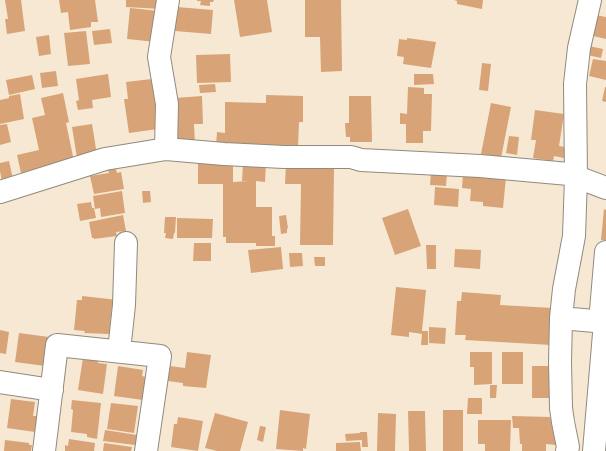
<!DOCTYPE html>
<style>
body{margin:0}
canvas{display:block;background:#f6e8d3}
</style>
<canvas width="606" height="451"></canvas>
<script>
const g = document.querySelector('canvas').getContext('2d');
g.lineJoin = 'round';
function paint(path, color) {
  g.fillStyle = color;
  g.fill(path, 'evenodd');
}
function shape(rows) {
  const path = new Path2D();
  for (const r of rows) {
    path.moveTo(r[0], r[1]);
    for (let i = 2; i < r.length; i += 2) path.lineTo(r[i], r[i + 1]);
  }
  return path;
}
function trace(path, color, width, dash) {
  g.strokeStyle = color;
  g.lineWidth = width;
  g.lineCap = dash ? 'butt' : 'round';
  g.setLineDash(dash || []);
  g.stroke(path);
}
paint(shape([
 [5,0,21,0,25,31,7,34,5,19,8,19],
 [59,0,95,0,98,22,91,22,91,27,70,30,68,12,61,13],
 [126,0,162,0,161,9,126,7],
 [197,0,214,0,213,2,210,2,210,6,200,5,201,1,197,1],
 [234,0,267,0,272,32,240,37],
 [305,0,341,0,342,71,321,72,320,37,305,37],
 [454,0,483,0,482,9,457,4,457,1],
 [177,7,213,10,211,34,175,31,175,28,173,28],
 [130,8,159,11,156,42,127,39],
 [595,15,606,17,606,39,589,35],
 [110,29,112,43,94,45,92,31],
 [86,31,90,64,68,66,64,33],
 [49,35,51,54,39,56,36,37],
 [407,38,436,42,431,68,403,64,404,57,397,56,399,39,407,40],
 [589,46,603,49,601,58,587,55],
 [230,54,231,82,197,83,196,55],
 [593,59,606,61,606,80,589,76],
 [482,63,491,64,488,91,479,90],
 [56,71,58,86,42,88,40,73],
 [108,74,111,97,92,100,93,108,78,110,76,101,79,100,76,79],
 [414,74,433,74,434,84,414,85],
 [32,75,35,89,9,95,6,80],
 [152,79,158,129,129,133,124,99,128,99,126,82],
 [215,84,216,92,200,93,199,85],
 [408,87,424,88,424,94,432,94,431,131,423,131,423,143,406,143,406,124,400,124,400,113,407,114],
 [605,87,606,87,606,102,602,101],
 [63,93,69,122,66,123,74,161,21,173,17,155,39,150,32,118,45,115,41,98],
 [20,94,24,119,0,124,0,100,9,98,9,96],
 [266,95,303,96,303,122,299,122,298,147,216,145,217,132,225,133,225,102,266,103],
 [202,96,203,124,194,124,195,144,175,142,175,98],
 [349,96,371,96,372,142,350,142,350,137,346,137,345,123,349,123],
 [491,103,511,107,501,158,481,154],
 [535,110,564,114,559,146,565,147,564,158,554,156,553,161,533,158,536,140,531,140],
 [7,124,11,142,0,145,0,125],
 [92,124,97,155,77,158,72,127],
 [509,136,519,137,517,155,506,153],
 [9,161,13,179,2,182,0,171,0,163],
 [198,161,233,161,233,182,249,181,242,181,243,163,266,164,265,182,256,181,256,207,272,207,272,236,275,236,275,246,256,246,256,237,256,243,226,243,226,237,223,237,223,184,198,184],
 [286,165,334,167,333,245,300,245,301,184,285,184],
 [116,169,117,173,121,172,124,189,94,194,90,176,109,173,108,170],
 [431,172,447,173,446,186,430,185],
 [463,173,506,177,503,208,483,206,483,202,470,201,471,189,462,188],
 [435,187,459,189,458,207,434,205],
 [122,191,125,213,101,217,100,208,95,209,93,196],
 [142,191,150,191,151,202,143,203],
 [91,202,92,208,94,208,96,218,80,221,77,204],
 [408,209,421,246,395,255,382,218],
 [604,209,606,210,606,240,601,240],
 [123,215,126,231,116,232,117,236,94,239,94,238,92,238,89,222],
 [286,215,288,228,287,229,287,233,281,234,279,216],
 [165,217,176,217,175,233,174,233,173,239,165,238,166,233,164,233],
 [177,218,213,219,212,238,177,238],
 [194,243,211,243,211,261,193,261],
 [426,245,436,245,436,269,427,269],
 [281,247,283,269,251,273,248,250],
 [455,249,481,250,480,269,454,267],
 [289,253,302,253,303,266,290,267],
 [314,257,325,257,325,266,315,266],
 [396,287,426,290,422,331,428,331,428,345,421,345,422,334,409,332,409,337,391,335],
 [462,292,501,295,500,305,553,308,551,345,465,340,466,335,455,335,457,301,461,301],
 [82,296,118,300,117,308,112,307,109,334,84,333,85,331,74,330,77,300,82,300],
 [429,327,446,328,445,344,429,343],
 [0,330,9,332,6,354,0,353],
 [19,333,49,337,45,366,15,362],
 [187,352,211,355,206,388,183,386,183,383,168,381,170,366,185,368],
 [470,352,492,352,492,384,474,385,474,367,470,367],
 [502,352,523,352,523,384,502,384],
 [83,358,98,360,98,363,107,364,103,394,78,390],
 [118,366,143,370,142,376,146,377,143,400,114,396],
 [532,366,550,366,550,398,532,398],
 [490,385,497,385,496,398,490,398],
 [468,398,482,398,482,414,467,414],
 [11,399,35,402,33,416,37,416,35,432,7,428],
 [72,400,101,403,97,439,87,437,87,434,71,432,73,410,71,409],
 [111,403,138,406,134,433,107,429],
 [280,410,310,414,306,449,303,448,303,451,276,449],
 [443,410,463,410,463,451,443,451],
 [408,411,425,411,426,451,409,451],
 [215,413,248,422,240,451,217,451,205,448],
 [378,413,396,414,395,451,377,451],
 [512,416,550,417,556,445,546,444,546,451,522,451,522,444,520,444,519,428,513,428],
 [178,417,203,421,198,451,171,447,174,424,177,424],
 [478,420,511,420,510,451,485,451,485,444,478,444],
 [260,426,266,427,263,442,257,440],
 [105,430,137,435,135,445,103,441],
 [360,432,367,432,368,447,362,447,362,440,346,441,345,434,360,433],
 [69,439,95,443,94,451,65,451,65,445,68,446],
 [5,440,29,443,29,445,32,445,31,451,4,451],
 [360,442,361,451,336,451,336,443],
 [104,443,132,447,131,451,103,451]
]), '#d8a477');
const minor = shape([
 [166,149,167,104,159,57,168,0],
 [0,192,105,159,166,149,224,154,284,157,351,157,361,160,480,166,569,174,606,188],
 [561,318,606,322],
 [600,322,606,252],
 [119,351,124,305,126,243],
 [0,382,52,390],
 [44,451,57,345,160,356,146,451],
 [567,451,568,447,563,422,561,408,560,362,561,318,564,289,574,236,576,178,575,84,579,48,590,0],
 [594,451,605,322]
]);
trace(minor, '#908a7f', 24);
trace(minor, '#fff', 22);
</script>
